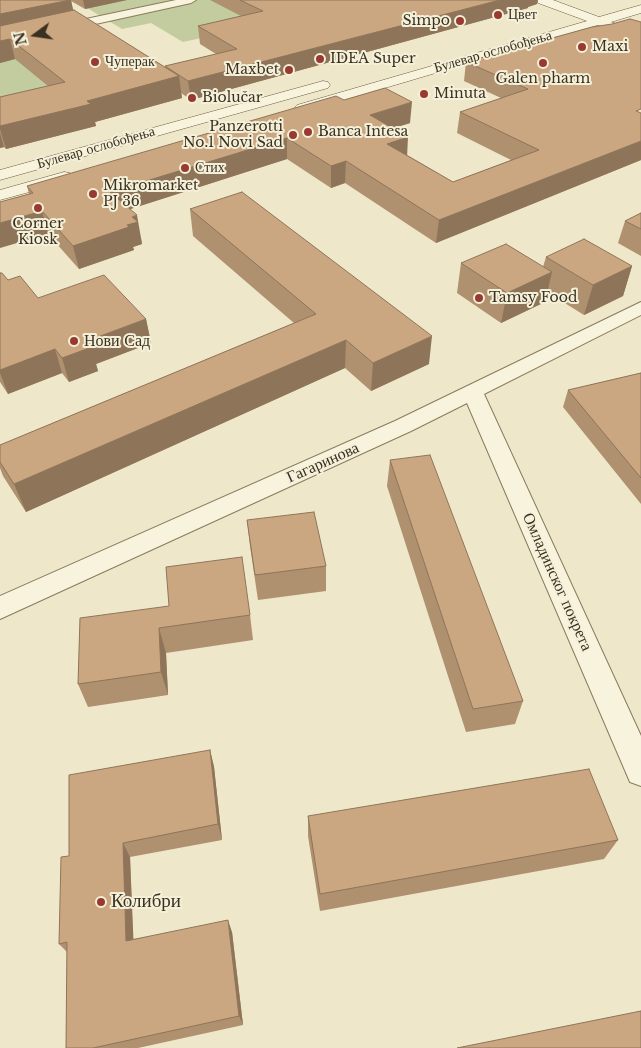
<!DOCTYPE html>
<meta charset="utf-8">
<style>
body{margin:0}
#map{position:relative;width:641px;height:1048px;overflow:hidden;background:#eee7ca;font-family:"Libre Baskerville",serif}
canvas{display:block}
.north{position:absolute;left:10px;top:10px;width:50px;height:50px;-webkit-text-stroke:4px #f5f0d9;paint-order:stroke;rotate:256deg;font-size:14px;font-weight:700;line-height:20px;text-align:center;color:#3b3121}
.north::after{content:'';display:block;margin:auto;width:18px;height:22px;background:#3b3121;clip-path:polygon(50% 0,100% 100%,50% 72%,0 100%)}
</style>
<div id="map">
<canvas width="641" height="1048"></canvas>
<div class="north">N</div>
</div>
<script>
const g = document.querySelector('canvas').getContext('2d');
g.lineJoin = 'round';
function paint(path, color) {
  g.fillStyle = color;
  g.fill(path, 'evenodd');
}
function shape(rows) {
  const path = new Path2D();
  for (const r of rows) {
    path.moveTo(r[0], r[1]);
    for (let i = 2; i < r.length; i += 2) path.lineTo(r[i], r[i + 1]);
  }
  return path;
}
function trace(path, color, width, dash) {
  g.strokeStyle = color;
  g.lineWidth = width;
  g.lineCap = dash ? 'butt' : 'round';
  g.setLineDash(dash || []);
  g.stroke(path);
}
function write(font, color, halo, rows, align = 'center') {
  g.font = font + ' "Libre Baskerville",serif';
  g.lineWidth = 4;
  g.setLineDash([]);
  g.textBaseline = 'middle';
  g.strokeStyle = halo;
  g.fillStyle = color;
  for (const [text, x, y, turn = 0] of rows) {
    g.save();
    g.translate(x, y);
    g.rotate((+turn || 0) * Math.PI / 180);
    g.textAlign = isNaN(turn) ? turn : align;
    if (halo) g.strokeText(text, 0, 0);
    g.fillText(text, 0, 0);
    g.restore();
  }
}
paint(shape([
 [74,0,373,0,183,42,151,23,122,29],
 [0,44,152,71,0,105]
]), '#c2cc9e');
const street = shape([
 [176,0,196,0,191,3,0,45,0,37,176,0],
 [641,302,641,315,484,394,641,736,641,786,630,782,467,403,411,431,0,619,0,596,395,421,641,302]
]);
const secondary = shape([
 [536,0,553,0,599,17,641,5,641,13,611,22,641,33,641,41,598,25,307,111,302,113,297,111,294,108,297,105,587,21,538,3,536,0],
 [323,81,328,82,330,85,328,88,0,180,0,170,323,81],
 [64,172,70,173,73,177,70,181,0,200,0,190,64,172]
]);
trace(street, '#8a7a5f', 2);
trace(secondary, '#6c5b41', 1);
paint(street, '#f8f3dd');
paint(secondary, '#f8f3dd');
paint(shape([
 [0,0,127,0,85,9,71,1,73,10,166,68,165,66,216,54,200,44,198,26,241,16,210,0,538,0,537,4,528,7,528,8,191,100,181,93,182,98,95,122,96,126,6,149,4,147,0,148,0,97,48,86,15,59,0,63],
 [592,27,641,160,436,243,345,183,331,188,287,159,130,209,141,238,142,244,133,247,134,250,79,269,48,234,29,194,27,186,344,100,410,123,393,128,407,155,453,182,511,160,457,133,460,112,501,98,464,81,466,62],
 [190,209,429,364,371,391,345,368,26,512,3,476,0,468,0,445,294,323,193,236],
 [641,213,641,256,618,243,625,221],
 [546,257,632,266,623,296,584,315,547,292,545,302,501,323,457,293,461,263,543,267],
 [0,273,8,280,38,298,146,319,151,343,96,364,98,371,69,382,62,373,8,394,0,382],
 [641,373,641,504,563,407,568,390],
 [390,460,523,701,515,724,466,732,387,486],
 [247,520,326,566,326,591,258,600,250,546],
 [250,615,253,640,166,653,168,695,88,707,78,684,80,618],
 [210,750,214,767,222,840,130,857,133,939,232,932,243,1025,138,1048,66,1048,67,952,59,944,69,856],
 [308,816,618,840,604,859,320,911,308,836]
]), '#af906f');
paint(shape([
 [71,0,75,19,0,35,0,14],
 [83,0,127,0,85,9],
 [500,0,538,0,537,4,528,7,528,8,191,100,188,81],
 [10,39,15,59,0,63,0,41],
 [179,76,182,98,95,122,96,126,6,149,0,129,0,126,87,101],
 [412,102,410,123,369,136,370,115],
 [0,133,4,147,0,148],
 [408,137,407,158,387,144],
 [287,138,287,159,115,214,110,192],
 [641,141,641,160,436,243,439,220],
 [346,161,345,183,331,188,331,166],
 [42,211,48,234,0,248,0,223],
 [137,215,142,244,133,247,134,250,79,269,73,246,127,225,132,217],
 [632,266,623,296,584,315,593,285],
 [552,272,545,302,501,323,507,293],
 [146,319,151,343,96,364,98,371,69,382,62,358,87,341],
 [432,336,429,364,371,391,373,363],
 [346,340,345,368,26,512,14,484],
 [55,349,62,373,8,394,0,373,0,370],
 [159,628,166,653,168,695,161,672],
 [210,750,214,767,222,840,218,824],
 [123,843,130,857,134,953,126,941],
 [228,920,232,932,243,1025,239,1016]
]), '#8e755a');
const building = shape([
 [0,0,70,0,0,14,0,0],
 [240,0,500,0,188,81,165,66,237,49,198,26,263,11,240,0],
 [74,10,179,76,87,101,91,104,0,126,0,97,65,82,10,39,0,41,0,26,74,10],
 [630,19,641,22,641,109,636,111,641,113,641,141,439,220,346,161,331,166,287,138,110,192,137,215,132,217,138,222,127,225,129,227,73,246,42,211,0,223,0,202,33,193,27,186,336,96,344,100,385,88,412,102,370,115,408,137,387,144,453,182,539,150,460,112,528,89,466,62,592,27,612,24,630,19],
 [242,192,432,336,373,363,346,340,14,484,0,462,0,445,316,314,190,209,242,192],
 [641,213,641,229,625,221,641,213],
 [584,239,632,266,593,285,546,257,584,239],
 [506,244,552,272,507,293,461,263,506,244],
 [0,273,2,273,8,280,20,276,38,298,104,275,146,319,87,341,92,347,62,358,55,349,0,370,0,273],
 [641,373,641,478,568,390,641,373],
 [430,455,523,701,473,709,390,460,430,455],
 [314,512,326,566,255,575,247,520,314,512],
 [242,557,250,615,159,628,161,672,78,684,80,618,169,606,166,567,242,557],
 [210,750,218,824,123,843,126,941,228,920,239,1016,93,1048,66,1048,67,942,59,944,61,857,69,856,69,775,210,750],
 [589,769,618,840,320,894,308,816,589,769],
 [641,1011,641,1048,457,1048,641,1011]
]);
paint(building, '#cba781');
trace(building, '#8e755a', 1);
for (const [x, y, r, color] of [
 [498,15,5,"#983a30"],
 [460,21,5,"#983a30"],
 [582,47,5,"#983a30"],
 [320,59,5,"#983a30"],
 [95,62,5,"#983a30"],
 [543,63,5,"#983a30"],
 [289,70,5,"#983a30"],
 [424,94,5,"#983a30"],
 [192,98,5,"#983a30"],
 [308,132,5,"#983a30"],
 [293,135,5,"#983a30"],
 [185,168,5,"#983a30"],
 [93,194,5,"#983a30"],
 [38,208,5,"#983a30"],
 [479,298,5,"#983a30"],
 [74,341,5,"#983a30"],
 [101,902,5,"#983a30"]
]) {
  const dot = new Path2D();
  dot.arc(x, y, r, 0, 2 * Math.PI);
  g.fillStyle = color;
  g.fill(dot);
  trace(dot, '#f5f0d9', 2);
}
write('14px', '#3b3121', '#f5f0d9', [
 ["Цвет",508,15],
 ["Simpo",450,21,"right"],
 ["Maxi",592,47],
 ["IDEA Super",330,59],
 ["Чуперак",105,62],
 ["Maxbet",279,70,"right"],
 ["Galen pharm",543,79,"center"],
 ["Minuta",434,94],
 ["Biolučar",202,98],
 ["Panzerotti",283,127,"right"],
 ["No.1 Novi Sad",283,143,"right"],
 ["Banca Intesa",318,132],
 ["Стих",195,168],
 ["Mikromarket",103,186],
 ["PJ 36",103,202],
 ["Corner",38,224,"center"],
 ["Kiosk",38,240,"center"],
 ["Tamsy Food",489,298]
], 'left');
write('14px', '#3b3121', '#f5f0d9', [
 ["Булевар ослобођења",493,52,-16],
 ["Булевар ослобођења",96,148,-16]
]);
write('16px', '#3b3121', '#f5f0d9', [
 ["Нови Сад",84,341]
], 'left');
write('16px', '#3b3121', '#f5f0d9', [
 ["Гагаринова",323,463,-24],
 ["Омладинског покрета",557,582,66]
]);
write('19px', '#3b3121', '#f5f0d9', [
 ["Колибри",111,902]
], 'left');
</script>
